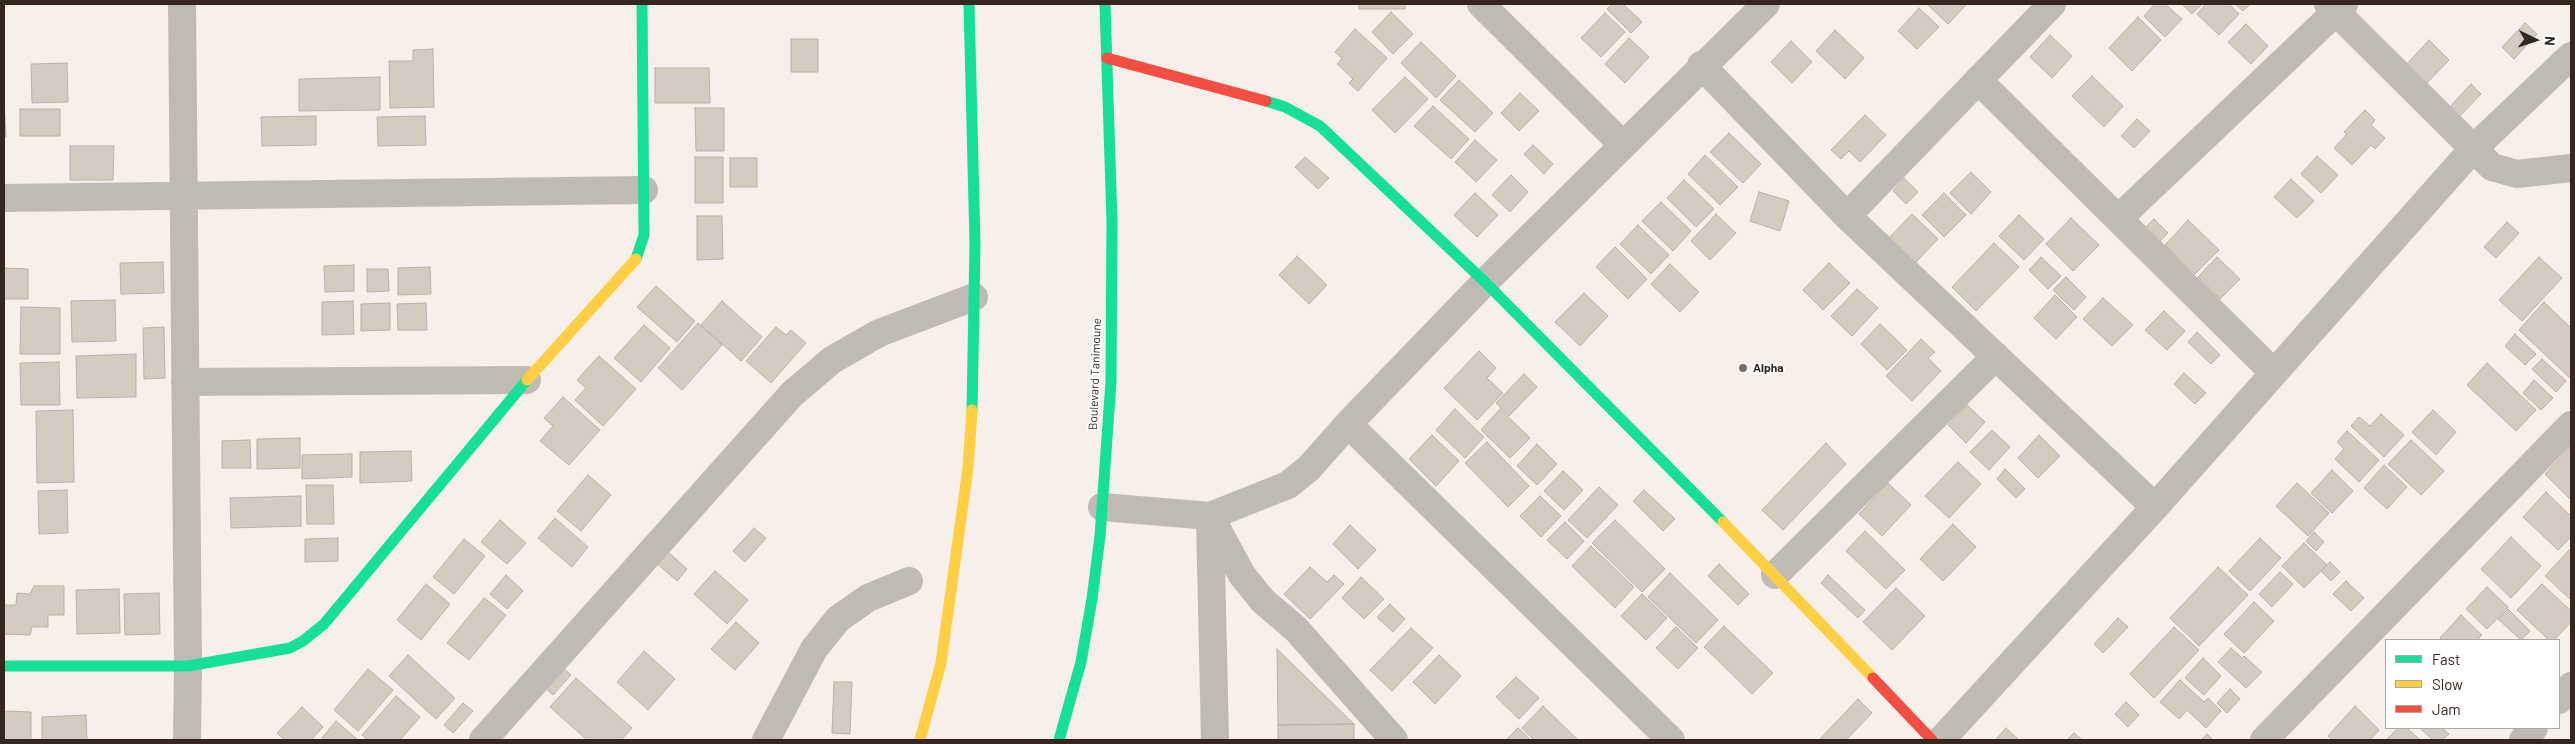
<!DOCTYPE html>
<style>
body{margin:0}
#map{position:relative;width:2575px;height:744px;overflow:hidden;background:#f6efea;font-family:Barlow,sans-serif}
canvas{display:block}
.frame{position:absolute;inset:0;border:5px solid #33271f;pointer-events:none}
.legend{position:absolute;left:2385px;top:639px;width:175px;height:90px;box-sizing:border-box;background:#fff;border:1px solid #ada9a5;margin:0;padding:6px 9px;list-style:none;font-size:15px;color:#33271f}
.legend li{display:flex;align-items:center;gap:10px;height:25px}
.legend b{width:25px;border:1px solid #ada9a5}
.north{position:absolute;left:2510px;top:15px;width:50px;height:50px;-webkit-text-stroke:4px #fff;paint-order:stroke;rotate:94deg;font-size:14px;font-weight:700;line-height:20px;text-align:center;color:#33271f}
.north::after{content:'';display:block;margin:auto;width:18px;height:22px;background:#33271f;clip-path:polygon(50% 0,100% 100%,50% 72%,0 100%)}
</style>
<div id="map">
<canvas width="2575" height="744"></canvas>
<div class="frame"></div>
<ul class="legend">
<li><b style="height:6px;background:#16e098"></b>Fast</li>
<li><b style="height:6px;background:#ffcf43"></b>Slow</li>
<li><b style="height:6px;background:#f24e42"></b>Jam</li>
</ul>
<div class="north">N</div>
</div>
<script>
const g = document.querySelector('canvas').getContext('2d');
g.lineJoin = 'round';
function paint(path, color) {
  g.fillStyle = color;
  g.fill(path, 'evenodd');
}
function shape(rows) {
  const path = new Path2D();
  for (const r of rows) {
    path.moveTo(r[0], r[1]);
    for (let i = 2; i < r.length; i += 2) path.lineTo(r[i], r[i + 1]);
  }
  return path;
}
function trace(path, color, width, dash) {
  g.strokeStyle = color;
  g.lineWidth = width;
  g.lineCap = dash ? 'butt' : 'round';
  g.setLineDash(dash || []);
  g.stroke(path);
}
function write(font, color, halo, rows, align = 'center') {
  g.font = font + ' Barlow,sans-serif';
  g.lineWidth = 4;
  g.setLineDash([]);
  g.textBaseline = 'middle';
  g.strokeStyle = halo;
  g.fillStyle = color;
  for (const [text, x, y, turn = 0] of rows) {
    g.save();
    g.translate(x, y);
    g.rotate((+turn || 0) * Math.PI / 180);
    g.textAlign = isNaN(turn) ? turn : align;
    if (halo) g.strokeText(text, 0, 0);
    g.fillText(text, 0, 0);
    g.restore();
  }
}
const building = shape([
 [1359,4,1405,4,1405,9,1359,9,1359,4],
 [1612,4,1623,4,1642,22,1631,33,1607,9,1612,4],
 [1927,4,1967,4,1948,24,1927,4],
 [2155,4,2165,4,2182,19,2165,37,2144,16,2155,4],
 [2182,4,2202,4,2192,14,2182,4],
 [2206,4,2229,4,2239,14,2219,35,2197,14,2206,4],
 [2235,4,2250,4,2243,11,2235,4],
 [1919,8,1939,27,1917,49,1898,31,1919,8],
 [1391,12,1413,34,1393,54,1372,32,1391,12],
 [1605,13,1625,32,1601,57,1581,38,1605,13],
 [2138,17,2161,40,2132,71,2109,48,2138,17],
 [2525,23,2537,34,2514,59,2502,47,2525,23],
 [2246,24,2268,46,2251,64,2228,42,2246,24],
 [1355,29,1387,58,1358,91,1349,83,1353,79,1337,64,1342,58,1335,52,1355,29],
 [1835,30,1864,58,1845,79,1816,51,1835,30],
 [2050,35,2072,56,2052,78,2030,57,2050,35],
 [1629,38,1649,57,1625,83,1605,64,1629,38],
 [791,39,818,39,818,72,791,72,791,39],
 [2429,40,2449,60,2426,84,2406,65,2429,40],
 [1791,41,1812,62,1792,83,1771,62,1791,41],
 [1421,42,1456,76,1436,98,1401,63,1421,42],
 [433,49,434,107,390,108,389,61,413,61,413,50,433,49],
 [67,63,68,102,32,103,31,64,67,63],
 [655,68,709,68,710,103,655,103,655,68],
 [2092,76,2123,106,2104,127,2072,96,2092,76],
 [380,77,380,110,299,111,299,79,380,77],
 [1405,77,1428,99,1395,133,1372,110,1405,77],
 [1459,80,1493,113,1475,132,1440,100,1459,80],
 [2471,84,2481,94,2457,119,2447,110,2471,84],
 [1520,93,1539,111,1519,131,1501,113,1520,93],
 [4,101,6,137,4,137,4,101],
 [1433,106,1469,139,1451,159,1414,126,1433,106],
 [695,108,724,108,724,151,696,151,695,108],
 [20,109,60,109,60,136,20,136,20,109],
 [2365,110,2375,120,2371,125,2385,138,2375,149,2371,145,2352,165,2334,148,2347,134,2344,132,2365,110],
 [1865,115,1886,135,1860,162,1849,151,1841,159,1831,150,1865,115],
 [316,116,316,145,262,146,261,117,316,116],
 [425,116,426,145,378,146,377,117,425,116],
 [2137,119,2150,131,2134,148,2121,136,2137,119],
 [1729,133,1761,164,1743,183,1710,152,1729,133],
 [1475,140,1497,160,1476,182,1455,162,1475,140],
 [1533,145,1553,164,1544,174,1524,154,1533,145],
 [70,146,114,146,113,180,70,180,70,146],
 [1705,155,1738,187,1720,205,1688,174,1705,155],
 [2317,156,2338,175,2321,193,2301,174,2317,156],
 [695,157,723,157,723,203,695,203,695,157],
 [1305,157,1329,178,1318,189,1295,167,1305,157],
 [730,158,757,158,757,187,730,187,730,158],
 [1971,172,1991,192,1971,214,1950,193,1971,172],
 [1511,175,1528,192,1510,212,1492,195,1511,175],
 [1904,178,1918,192,1906,204,1893,191,1904,178],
 [2291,179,2314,201,2297,218,2274,197,2291,179],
 [1684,180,1714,209,1696,227,1667,198,1684,180],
 [1759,192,1789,201,1780,231,1750,221,1759,192],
 [1475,193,1498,215,1477,237,1454,215,1475,193],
 [1944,193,1966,215,1944,237,1922,215,1944,193],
 [1661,202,1691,231,1673,251,1642,221,1661,202],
 [1716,214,1736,233,1710,260,1691,241,1716,214],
 [1912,214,1938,239,1915,263,1889,238,1912,214],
 [2019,215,2044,239,2024,260,1999,236,2019,215],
 [697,216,722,216,723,259,697,260,697,216],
 [2071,218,2099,245,2073,271,2046,244,2071,218],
 [2154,219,2168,233,2158,243,2144,229,2154,219],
 [2188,220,2219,250,2195,274,2165,245,2188,220],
 [2507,222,2519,233,2496,258,2484,247,2507,222],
 [1638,225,1669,255,1651,274,1620,244,1638,225],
 [1994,243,2019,267,1976,311,1952,287,1994,243],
 [1615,247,1647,279,1628,299,1596,267,1615,247],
 [1297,256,1327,285,1309,304,1279,275,1297,256],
 [2041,257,2061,276,2048,289,2029,270,2041,257],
 [2217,257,2240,279,2220,299,2198,277,2217,257],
 [2539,257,2562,278,2522,321,2499,300,2539,257],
 [163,262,164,293,121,294,120,263,163,262],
 [1829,263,1850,283,1823,310,1803,290,1829,263],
 [1670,264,1699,292,1680,312,1651,284,1670,264],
 [354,265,354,291,325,292,324,266,354,265],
 [430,267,431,294,398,295,398,268,430,267],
 [4,268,28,269,28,299,4,299,4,268],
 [367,269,388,269,389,291,367,292,367,269],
 [2066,277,2086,297,2074,310,2053,290,2066,277],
 [656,286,695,321,677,342,637,307,656,286],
 [1857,289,1878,308,1852,336,1831,316,1857,289],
 [1584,293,1608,316,1580,346,1555,322,1584,293],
 [2055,295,2077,317,2056,339,2034,318,2055,295],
 [2103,298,2133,325,2112,346,2083,319,2103,298],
 [115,300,116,341,72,342,71,301,115,300],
 [353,301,354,334,322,335,322,302,353,301],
 [722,301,762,337,741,361,701,325,722,301],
 [2544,302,2571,328,2571,379,2519,330,2544,302],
 [390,303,390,330,361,331,361,304,390,303],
 [426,303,427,330,398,330,397,304,426,303],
 [21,307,60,308,60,354,20,354,21,307],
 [2164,311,2185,331,2167,350,2145,330,2164,311],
 [698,323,722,345,682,390,658,368,698,323],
 [1880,324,1907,350,1887,370,1861,344,1880,324],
 [644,325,670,348,641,382,614,358,644,325],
 [164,327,165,378,144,379,143,328,164,327],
 [776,327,786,335,791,330,806,343,771,383,746,361,776,327],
 [2197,332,2220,355,2211,364,2188,342,2197,332],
 [2515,334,2536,354,2525,365,2505,346,2515,334],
 [1921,339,1935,352,1928,358,1941,371,1912,401,1886,376,1921,339],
 [1479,351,1496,368,1487,378,1503,393,1477,420,1444,388,1479,351],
 [136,354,136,397,77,398,76,356,136,354],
 [599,356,636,389,603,426,575,400,586,388,577,380,599,356],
 [2542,359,2566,381,2556,392,2532,369,2542,359],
 [59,362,60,405,21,405,20,363,59,362],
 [2487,363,2536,410,2516,431,2467,385,2487,363],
 [2184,373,2206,393,2195,404,2174,384,2184,373],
 [1524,374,1537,387,1509,416,1496,403,1524,374],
 [2534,380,2553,398,2541,410,2523,393,2534,380],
 [563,397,600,430,569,465,540,441,553,426,544,418,563,397],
 [1967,405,1985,422,1966,443,1948,425,1967,405],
 [1455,409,1484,437,1465,458,1436,430,1455,409],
 [1500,409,1530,438,1510,458,1481,430,1500,409],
 [73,410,74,482,37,483,36,411,73,410],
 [2433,410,2456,432,2436,455,2412,432,2433,410],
 [2381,414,2404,435,2384,457,2351,426,2359,417,2370,426,2381,414],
 [1992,430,2010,447,1989,470,1970,452,1992,430],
 [2347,431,2379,460,2359,482,2335,459,2344,449,2337,442,2347,431],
 [1432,435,1459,461,1436,486,1409,459,1432,435],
 [2039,435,2060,456,2038,478,2018,458,2039,435],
 [300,438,300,468,257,469,257,439,300,438],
 [250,440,251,468,222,468,222,441,250,440],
 [2411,440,2444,471,2421,495,2388,464,2411,440],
 [1487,442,1529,486,1508,507,1465,463,1487,442],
 [1826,443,1846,464,1783,530,1762,510,1826,443],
 [1537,444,1557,464,1537,485,1517,466,1537,444],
 [2571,446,2571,500,2545,474,2571,446],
 [411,451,412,481,360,483,360,452,411,451],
 [352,454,352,477,302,479,302,455,352,454],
 [1958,462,1981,484,1949,518,1925,496,1958,462],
 [2384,465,2407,487,2387,509,2364,488,2384,465],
 [2005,469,2025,489,2016,498,1997,479,2005,469],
 [2332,470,2353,491,2332,513,2311,493,2332,470],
 [1563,471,1583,490,1564,510,1544,491,1563,471],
 [588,475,611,495,581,531,557,511,588,475],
 [1888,483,1911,505,1882,536,1859,514,1888,483],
 [2297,483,2329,513,2308,536,2276,506,2297,483],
 [306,485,333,485,334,524,307,524,306,485],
 [1599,487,1618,505,1587,538,1568,520,1599,487],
 [67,490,68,533,39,534,38,491,67,490],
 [1644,490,1675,519,1663,531,1633,501,1644,490],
 [2546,492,2571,516,2571,537,2558,550,2523,517,2546,492],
 [301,496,301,526,231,528,230,498,301,496],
 [1540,496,1561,516,1541,537,1520,516,1540,496],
 [555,518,588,547,572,567,538,538,555,518],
 [500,520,526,543,507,564,481,542,500,520],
 [1615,520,1665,569,1642,592,1592,543,1615,520],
 [1565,522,1584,541,1567,559,1547,540,1565,522],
 [1953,524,1976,547,1943,581,1920,559,1953,524],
 [1350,525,1376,550,1358,569,1333,544,1350,525],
 [754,528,766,538,745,562,733,551,754,528],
 [1865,531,1905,570,1886,589,1846,551,1865,531],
 [2314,532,2324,542,2316,551,2306,541,2314,532],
 [2511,537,2541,566,2511,598,2481,569,2511,537],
 [338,538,338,561,305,562,305,539,338,538],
 [2260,538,2281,558,2250,591,2229,571,2260,538],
 [464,539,485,556,454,594,433,577,464,539],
 [2304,543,2327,565,2304,588,2282,566,2304,543],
 [1591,546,1634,587,1615,608,1572,566,1591,546],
 [2571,548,2571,600,2545,576,2571,548],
 [665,549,687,569,677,581,654,561,665,549],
 [2330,562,2340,572,2331,581,2321,571,2330,562],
 [1719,564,1749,594,1738,605,1708,576,1719,564],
 [1310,567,1327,582,1334,575,1344,584,1310,619,1284,594,1310,567],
 [2218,567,2248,595,2199,646,2170,618,2218,567],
 [715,571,748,600,727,624,694,594,715,571],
 [2280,572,2293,584,2272,607,2259,594,2280,572],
 [1670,573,1718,620,1696,643,1648,597,1670,573],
 [506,575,523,591,507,609,490,594,506,575],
 [1828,575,1865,610,1858,618,1821,583,1828,575],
 [1361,577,1384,599,1364,619,1342,598,1361,577],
 [2346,581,2364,598,2351,611,2333,594,2346,581],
 [426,584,450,604,421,640,397,620,426,584],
 [2542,584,2571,611,2571,622,2554,640,2549,640,2517,610,2542,584],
 [34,586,64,586,64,615,48,615,48,627,32,627,30,635,4,634,4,605,16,605,17,593,30,594,34,586],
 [2487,587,2508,607,2487,629,2466,609,2487,587],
 [1896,588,1925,616,1892,650,1863,622,1896,588],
 [119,589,120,633,77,634,76,590,119,589],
 [159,593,160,634,125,635,124,594,159,593],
 [1642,594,1667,618,1646,640,1621,616,1642,594],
 [484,598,506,615,469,660,447,643,484,598],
 [2254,602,2274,621,2244,653,2224,634,2254,602],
 [1390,604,1405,619,1393,632,1377,617,1390,604],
 [2508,609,2530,631,2521,640,2498,619,2508,609],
 [2461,615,2482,635,2477,640,2443,640,2440,638,2461,615],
 [2118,618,2128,627,2103,653,2094,644,2118,618],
 [736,622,759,643,735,670,711,649,736,622],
 [1724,626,1773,673,1752,694,1704,647,1724,626],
 [1676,627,1698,648,1678,669,1656,648,1676,627],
 [2174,627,2199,650,2154,698,2130,674,2174,627],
 [1411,628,1433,648,1392,691,1370,670,1411,628],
 [2231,648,2242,658,2244,656,2262,672,2246,688,2218,662,2231,648],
 [1277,649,1354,724,1278,725,1277,649],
 [644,651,675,679,648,710,617,682,644,651],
 [408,655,455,698,436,719,389,676,408,655],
 [1439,655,1461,676,1435,704,1413,682,1439,655],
 [2203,658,2221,676,2204,695,2185,678,2203,658],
 [561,666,571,675,553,695,543,686,561,666],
 [368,669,393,690,358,731,334,710,368,669],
 [1516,677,1539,698,1519,719,1496,697,1516,677],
 [576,678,632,728,621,740,587,740,550,707,576,678],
 [2180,680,2204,702,2208,698,2221,711,2206,728,2187,710,2179,719,2160,702,2180,680],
 [834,682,852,682,850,734,832,733,834,682],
 [2230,689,2240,699,2227,713,2217,703,2230,689],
 [396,696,420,717,400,740,368,740,362,735,396,696],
 [1858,699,1872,713,1846,740,1819,740,1858,699],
 [2126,702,2139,715,2128,727,2115,714,2126,702],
 [463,703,473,711,453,733,444,725,463,703],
 [1543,706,1578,740,1534,740,1522,728,1543,706],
 [2355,706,2379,730,2370,740,2332,740,2328,736,2355,706],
 [302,707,323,727,311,740,285,740,277,733,302,707],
 [4,711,31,712,31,740,4,740,4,711],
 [86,715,87,740,42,740,42,717,86,715],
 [336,721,357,739,356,740,325,740,322,738,336,721],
 [1354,724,1354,740,1278,740,1278,725,1354,724],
 [1518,728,1531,740,1506,740,1518,728],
 [2006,728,2019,740,1995,740,2006,728],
 [2398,728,2407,728,2420,740,2386,740,2398,728],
 [2420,728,2442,728,2449,734,2442,740,2433,740,2420,728],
 [2074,733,2082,740,2067,740,2074,733],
 [2207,734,2213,740,2201,740,2207,734]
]);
paint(building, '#d5ccc1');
trace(building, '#b8b1aa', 1);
trace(shape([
 [182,4,188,666,187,740],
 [1481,4,1622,144],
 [2328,4,2492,167,2517,174,2571,168],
 [1701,65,1847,216,2155,507],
 [1978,80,2274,373],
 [4,198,644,190],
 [1847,216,2052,4],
 [2119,218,2344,4],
 [185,382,527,380],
 [1348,424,1671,740],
 [1102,507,1210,516,1288,485,1309,468,1348,424,1485,282,1766,4],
 [1210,516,1242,575,1263,601,1296,629,1394,740],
 [1210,520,1215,740],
 [1775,575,1996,356],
 [2559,700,2571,686],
 [483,740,792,394,832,360,879,333,974,297],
 [766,740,814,649,838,619,868,598,909,581],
 [1941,740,2155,507,2472,150,2571,56],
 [2264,740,2571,425],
 [2523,740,2534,728]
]), '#bfbab4', 28);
trace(shape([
 [969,4,975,244,972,410],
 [1266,101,1285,107,1320,126,1485,282,1723,522],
 [636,259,644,235,642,4],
 [4,666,188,666,290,648,303,641,324,624,527,380],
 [1059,740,1081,662,1092,599,1100,536,1111,382,1112,222,1105,4]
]), '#16e098', 11);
trace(shape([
 [527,380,636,259],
 [1723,522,1873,678],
 [920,740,941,663,968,468,972,410]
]), '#ffcf43', 11);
trace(shape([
 [1107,58,1266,101],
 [1873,678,1932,740]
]), '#f24e42', 11);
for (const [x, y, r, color] of [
 [1743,368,5,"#776d66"]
]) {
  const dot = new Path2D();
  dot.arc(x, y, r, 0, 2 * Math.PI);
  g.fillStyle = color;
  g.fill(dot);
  trace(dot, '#fff', 2);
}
write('bold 12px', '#33271f', '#fff', [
 ["Alpha",1753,368]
], 'left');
write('12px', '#33271f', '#fff', [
 ["Boulevard Tanimoune",1095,374,-88]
]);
</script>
